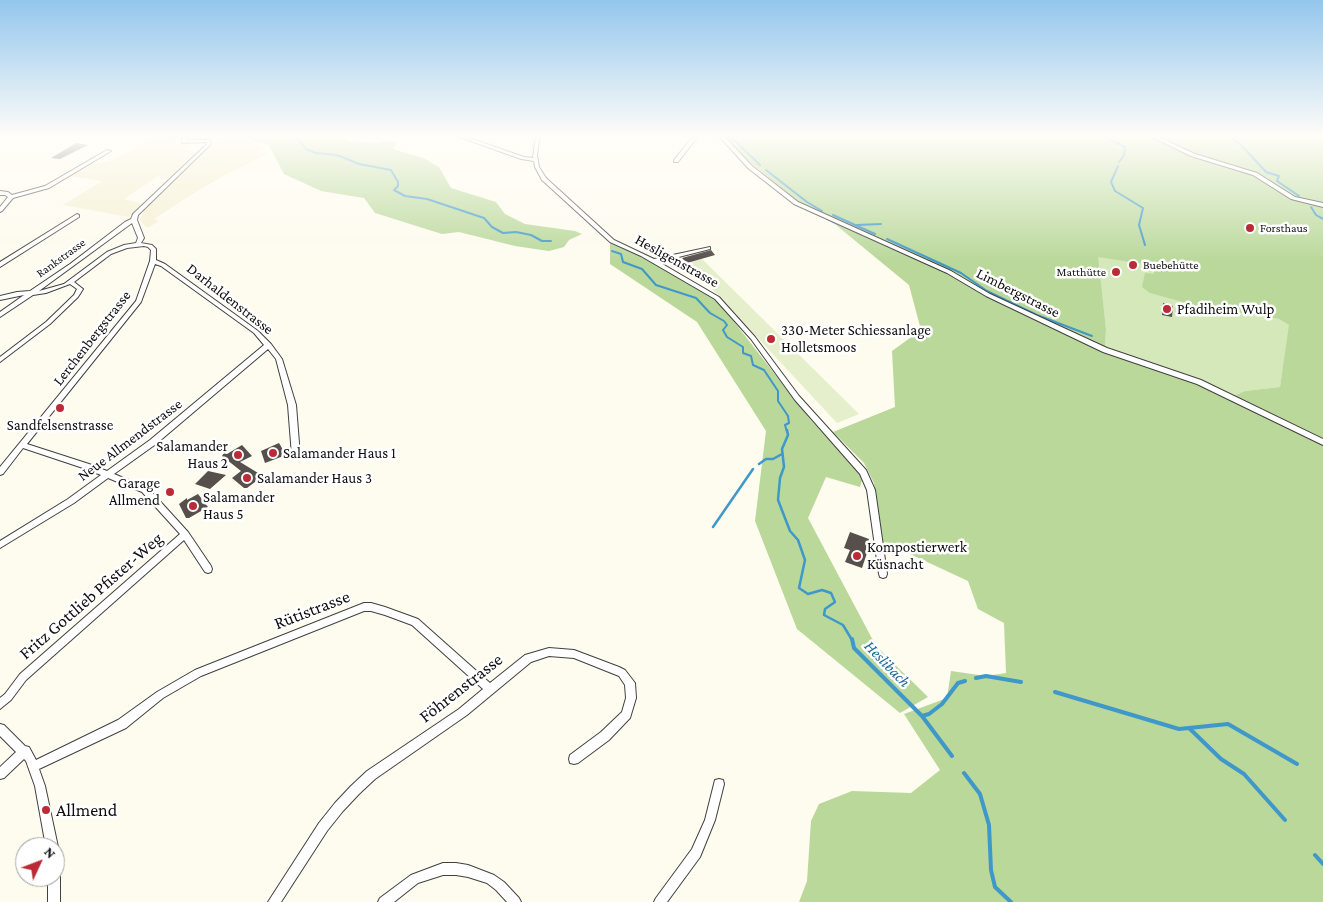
<!DOCTYPE html>
<meta charset="utf-8">
<style>
body{margin:0}
#map{position:relative;width:1323px;height:902px;overflow:hidden;background:#fefbef;font-family:"Crimson Pro",serif}
canvas{display:block}
.north{position:absolute;left:15px;top:837px;width:50px;height:50px;box-sizing:border-box;background:#fff;border:1px solid #9f9f9f;border-radius:50%;rotate:47deg;font-size:14px;font-weight:700;line-height:20px;text-align:center;color:#0e0e0e}
.north::after{content:'';display:block;margin:auto;width:18px;height:22px;background:#ba2a37;clip-path:polygon(50% 0,100% 100%,50% 72%,0 100%)}
</style>
<div id="map">
<canvas width="1323" height="902"></canvas>
<div class="north">N</div>
</div>
<script>
const g = document.querySelector('canvas').getContext('2d');
g.lineJoin = 'round';
function paint(path, color) {
  g.fillStyle = color;
  g.fill(path, 'evenodd');
}
function shape(rows) {
  const path = new Path2D();
  for (const r of rows) {
    path.moveTo(r[0], r[1]);
    for (let i = 2; i < r.length; i += 2) path.lineTo(r[i], r[i + 1]);
  }
  return path;
}
function trace(path, color, width, dash) {
  g.strokeStyle = color;
  g.lineWidth = width;
  g.lineCap = dash ? 'butt' : 'round';
  g.setLineDash(dash || []);
  g.stroke(path);
}
function write(font, color, halo, rows, align = 'center') {
  g.font = font + ' "Crimson Pro",serif';
  g.lineWidth = 5;
  g.setLineDash([]);
  g.textBaseline = 'middle';
  g.strokeStyle = halo;
  g.fillStyle = color;
  for (const [text, x, y, turn = 0] of rows) {
    g.save();
    g.translate(x, y);
    g.rotate((+turn || 0) * Math.PI / 180);
    g.textAlign = isNaN(turn) ? turn : align;
    if (halo) g.strokeText(text, 0, 0);
    g.fillText(text, 0, 0);
    g.restore();
  }
}
paint(shape([
 [160,135,184,135,172,143,191,145,184,149,196,153,172,175,168,178,158,176,124,199,143,204,129,217,63,205,102,181,68,176,85,166,112,160],
 [227,135,254,135,248,141,265,148,260,151,268,154,225,175,186,198,154,219,159,221,149,227,146,227,140,220,144,211,215,142]
]), '#f4efd0');
paint(shape([
 [1097,256,1150,265,1154,274,1178,300,1201,307,1279,319,1290,325,1280,387,1245,391,1231,397,1105,350,1106,329]
]), '#d4e8ba');
paint(shape([
 [256,135,345,135,343,137,349,141,379,143,386,139,397,144,393,149,423,158,439,167,451,188,496,202,505,214,525,224,575,231,582,234,569,240,564,247,549,251,515,246,459,232,442,234,375,213,364,198,321,191,284,174,268,144,250,141],
 [723,135,1323,135,1323,902,799,902,807,881,811,821,819,804,852,791,911,793,940,770,904,714,947,698,951,671,986,676,1006,673,1004,623,978,609,968,581,882,541,874,483,864,463,833,432,895,407,892,351,921,330,909,285,836,225,805,207,746,159],
 [1098,257,1150,265,1154,274,1145,273,1142,287,1150,293,1201,307,1279,319,1289,325,1280,387,1245,391,1231,397,1180,375,1105,350,1106,329],
 [610,242,644,258,717,300,810,419,863,477,860,487,826,477,808,518,876,646,928,697,900,713,797,629,755,521,766,431,697,322,610,264]
]), '#b9d89a');
paint(shape([
 [702,259,859,414,837,423,688,263]
]), '#e5efcb');
trace(shape([
 [295,135,306,149,316,153,337,155,359,164,391,170,398,182,398,186,394,190,405,196,427,199,484,218,492,227,503,233,516,232,531,235,542,241,551,241],
 [729,135,760,165],
 [1102,135,1125,147,1124,155,1119,162],
 [1228,135,1243,147,1266,172,1279,176,1277,181,1299,196],
 [1118,166,1111,182,1115,191,1143,208,1139,225,1145,245],
 [766,170,807,202,822,211],
 [1311,207,1316,215,1323,219],
 [833,215,875,234],
 [857,225,881,224],
 [887,239,961,273,987,291,1037,315,1092,336],
 [612,251,621,254,623,262,642,269,656,285,696,298,710,313,724,321,727,325,723,330,727,337,743,347,743,353,751,356,753,365,764,370,778,391,778,401,788,416,789,423,785,425,787,432]
]), '#3f98c9', 2);
trace(shape([
 [787,430,788,435,782,449,784,467,780,478,778,500,790,531,798,540,805,560,799,588,808,594,822,590,831,593,835,602,825,609,824,615,843,625,852,640],
 [759,464,766,459,773,459,782,454],
 [713,527,753,469]
]), '#3f98c9', 2.5);
trace(shape([
 [852,639,854,648,922,716,952,756],
 [976,678,986,676,1021,682],
 [1055,692,1179,729,1228,724,1297,764],
 [922,716,929,714,942,704,958,683,965,681],
 [1189,728,1221,759,1244,774,1285,820],
 [964,773,980,794,989,825,991,870,995,887,1011,902],
 [1315,855,1323,864]
]), '#3f98c9', 4);
paint(shape([
 [76,143,88,145,60,159,51,158],
 [711,250,715,255,687,263,682,258],
 [1163,303,1173,306,1172,317,1162,315],
 [279,443,286,455,265,463,261,451],
 [242,445,252,456,240,462,263,476,247,488,244,488,232,478,241,471,222,456,224,453,227,454],
 [208,471,226,475,210,489,195,484],
 [198,494,208,507,189,518,186,518,179,504,187,498,187,500],
 [850,532,869,539,866,549,868,550,862,568,845,562,850,550,844,548]
]), '#564f4b');
const minor = shape([
 [186,135,192,135,186,139,186,140,210,140,211,144,138,215,137,220,144,238,141,243,152,245,156,249,156,260,165,264,258,331,271,344,282,359,296,405,300,456,296,459,292,456,288,405,276,359,268,349,156,444,114,474,148,488,188,532,211,566,212,569,211,572,208,573,205,572,184,540,26,680,11,700,0,709,0,698,5,694,20,674,180,534,142,492,108,478,74,503,0,548,0,541,68,499,101,475,83,468,23,448,3,474,0,475,0,467,136,301,150,261,151,250,148,247,144,246,127,248,111,254,74,282,83,289,78,297,50,324,0,362,0,357,46,322,74,295,77,289,70,284,46,293,33,295,0,317,0,312,24,295,0,300,0,296,17,292,30,291,70,264,125,222,131,219,133,214,207,144,206,142,182,143,182,138,186,135],
 [132,223,138,238,136,243,124,245,107,252,64,284,39,291,132,223],
 [155,264,161,266,254,333,264,345,150,440,107,471,89,464,27,444,141,302,155,264],
 [454,135,461,135,524,157,533,158,536,135,540,135,537,155,539,167,546,178,614,240,654,259,710,247,710,249,659,262,719,297,755,337,799,396,866,470,875,490,887,574,886,577,883,578,880,577,879,574,867,490,860,474,795,400,751,339,715,299,641,256,610,242,542,180,535,167,534,161,521,159,454,135],
 [694,135,699,135,678,162,674,162,674,160,694,135],
 [718,135,723,135,752,166,798,202,951,271,990,294,1107,348,1201,380,1323,439,1323,445,1197,384,1103,352,986,296,947,273,794,204,748,168,718,135],
 [1148,135,1154,135,1195,154,1257,173,1295,197,1323,203,1323,207,1291,199,1253,175,1191,156,1148,135],
 [107,150,111,151,49,188,13,198,2,211,0,212,0,207,8,197,5,195,0,195,0,191,8,192,12,195,45,186,107,150],
 [77,214,79,215,79,217,0,267,0,262,77,214],
 [364,603,371,603,385,607,418,619,490,683,525,655,549,648,574,650,619,667,625,670,635,683,636,698,630,718,609,740,578,763,574,764,570,763,569,759,570,755,601,732,622,712,626,698,625,685,619,676,574,658,549,656,531,662,467,715,375,779,359,794,343,811,327,831,281,902,268,902,319,823,335,803,351,786,367,771,459,709,483,689,412,625,385,615,371,611,364,611,201,676,163,698,126,728,39,769,45,786,58,847,55,851,55,847,46,847,35,786,26,761,24,759,4,778,0,779,0,767,16,752,0,736,0,724,4,725,25,746,29,747,36,760,118,720,157,692,195,670,364,603],
 [719,779,723,780,724,784,715,820,700,857,667,902,654,902,656,898,692,849,705,820,715,780,719,779],
 [443,863,456,863,468,865,494,875,504,882,519,898,521,902,507,902,496,890,487,883,468,877,456,875,443,875,418,883,394,902,378,902,380,898,411,875,443,863],
 [55,872,58,873,60,877,60,902,48,902,48,877,55,877,55,872]
]);
trace(minor, '#414141', 2);
paint(minor, '#fff');
const sky = g.createLinearGradient(0, 0, 0, 262);
sky.addColorStop(0, '#94c6ed');
sky.addColorStop(0.52, '#fffdf8');
sky.addColorStop(1, '#fffdf800');
g.fillStyle = sky;
g.fillRect(0, 0, 1323, 262);
for (const [x, y, r, color] of [
 [1250,228,5,"#ba2a37"],
 [1133,265,5,"#ba2a37"],
 [1116,272,5,"#ba2a37"],
 [1167,309,5,"#ba2a37"],
 [771,339,5,"#ba2a37"],
 [60,408,5,"#ba2a37"],
 [273,453,5,"#ba2a37"],
 [238,455,5,"#ba2a37"],
 [247,478,5,"#ba2a37"],
 [170,492,5,"#ba2a37"],
 [193,506,5,"#ba2a37"],
 [857,556,5,"#ba2a37"],
 [46,810,5,"#ba2a37"]
]) {
  const dot = new Path2D();
  dot.arc(x, y, r, 0, 2 * Math.PI);
  g.fillStyle = color;
  g.fill(dot);
  trace(dot, '#fff', 2);
}
write('12px', '#0e0e0e', '#fff', [
 ["Forsthaus",1260,228],
 ["Buebehütte",1143,265],
 ["Matthütte",1106,272,"right"]
], 'left');
write('12px', '#0e0e0e', '#fff', [
 ["Rankstrasse",61,258,-36]
]);
write('15px', '#0e0e0e', '#fff', [
 ["Hesligenstrasse",677,261,29],
 ["Limbergstrasse",1018,293,27],
 ["Darhaldenstrasse",230,299,38],
 ["Lerchenbergstrasse",92,338,-52],
 ["Neue Allmendstrasse",130,440,-37]
]);
write('15px', '#0e0e0e', '#fff', [
 ["Pfadiheim Wulp",1177,309],
 ["330-Meter Schiessanlage",781,330],
 ["Holletsmoos",781,347],
 ["Sandfelsenstrasse",60,425,"center"],
 ["Salamander",228,446,"right"],
 ["Haus 2",228,463,"right"],
 ["Salamander Haus 1",283,453],
 ["Salamander Haus 3",257,478],
 ["Garage",160,483,"right"],
 ["Allmend",160,500,"right"],
 ["Salamander",203,497],
 ["Haus 5",203,514],
 ["Kompostierwerk",867,547],
 ["Küsnacht",867,564]
], 'left');
write('italic 16px', '#1b699c', '#fff', [
 ["Heslibach",887,664,46]
]);
write('18px', '#0e0e0e', '#fff', [
 ["Fritz Gottlieb Pfister-Weg",91,596,-41],
 ["Rütistrasse",312,610,-21],
 ["Föhrenstrasse",461,688,-38]
]);
write('18px', '#0e0e0e', '#fff', [
 ["Allmend",56,810]
], 'left');
</script>
